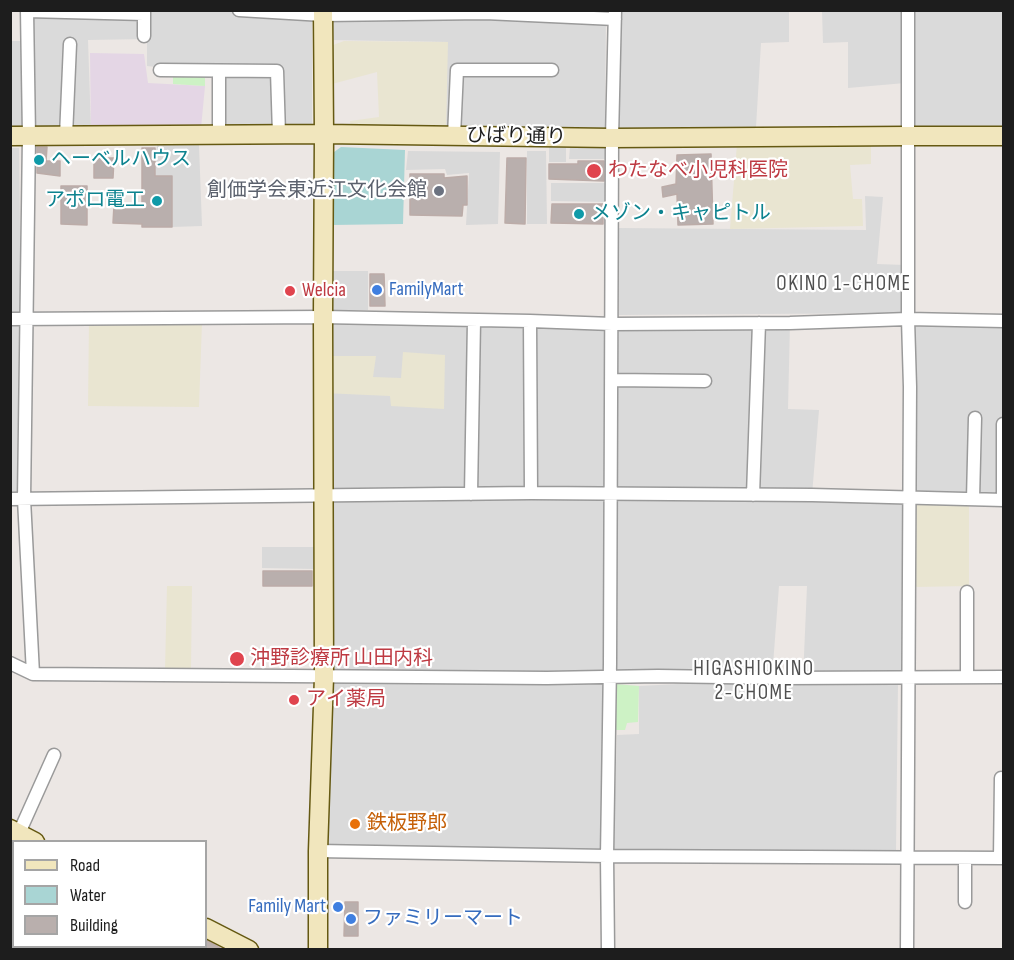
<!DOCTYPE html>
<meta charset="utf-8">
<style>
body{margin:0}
#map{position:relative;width:1014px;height:960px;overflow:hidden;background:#ece7e4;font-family:"Sofia Sans Condensed",sans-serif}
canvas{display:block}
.frame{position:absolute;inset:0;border:12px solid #1d1d1d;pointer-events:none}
.legend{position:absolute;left:12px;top:840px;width:195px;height:108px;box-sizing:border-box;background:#fff;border:2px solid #a5a5a5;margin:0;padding:8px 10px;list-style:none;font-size:18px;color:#1d1d1d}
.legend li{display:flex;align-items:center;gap:12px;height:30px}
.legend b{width:30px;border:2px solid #a5a5a5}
</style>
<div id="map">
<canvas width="1014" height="960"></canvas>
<div class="frame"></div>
<ul class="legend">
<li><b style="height:8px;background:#f1e6bd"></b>Road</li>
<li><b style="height:16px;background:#a9d5d4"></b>Water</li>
<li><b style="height:16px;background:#b9afad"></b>Building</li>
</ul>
</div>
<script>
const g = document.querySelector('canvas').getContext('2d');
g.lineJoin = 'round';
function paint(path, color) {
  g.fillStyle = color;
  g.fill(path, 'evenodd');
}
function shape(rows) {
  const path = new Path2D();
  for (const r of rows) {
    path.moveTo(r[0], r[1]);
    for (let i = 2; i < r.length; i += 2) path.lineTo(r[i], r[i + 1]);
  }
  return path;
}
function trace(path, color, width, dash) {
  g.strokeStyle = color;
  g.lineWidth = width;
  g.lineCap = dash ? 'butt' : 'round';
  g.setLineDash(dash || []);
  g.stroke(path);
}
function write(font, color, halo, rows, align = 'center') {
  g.font = font + ' "Sofia Sans Condensed","Noto Sans JP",sans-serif';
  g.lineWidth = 4.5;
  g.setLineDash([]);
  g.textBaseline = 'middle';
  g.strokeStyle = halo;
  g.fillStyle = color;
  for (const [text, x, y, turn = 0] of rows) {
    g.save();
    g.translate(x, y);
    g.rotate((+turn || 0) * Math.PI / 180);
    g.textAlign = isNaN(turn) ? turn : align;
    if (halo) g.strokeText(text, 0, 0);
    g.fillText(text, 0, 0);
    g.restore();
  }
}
paint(shape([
 [30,11,312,11,312,125,221,127,222,74,147,66,147,39,88,40,91,129,32,129],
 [333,11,606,11,605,132,446,129,447,42,333,40],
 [621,11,789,11,789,42,761,43,756,127,618,129],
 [822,11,905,11,905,83,848,88,848,42,823,43],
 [908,11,1003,11,1003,135,908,136],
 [11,148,19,148,21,313,11,313],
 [865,196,883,197,877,264,905,265,905,313,619,315,619,228,866,230],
 [323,317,790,323,788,409,819,410,812,495,906,501,901,677,803,678,807,586,779,586,772,678,610,678,607,856,318,851],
 [11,323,19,323,17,493,11,493],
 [911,325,1003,326,1003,493,914,492],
 [697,683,898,683,896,851,613,851,617,735,639,734,639,686]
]), '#dadada');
paint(shape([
 [90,53,144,54,148,83,205,86,201,128,91,129],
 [10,836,21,841,14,842,14,946,206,946,206,935,235,949,11,949]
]), '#e4d6e5');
paint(shape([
 [344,41,448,42,446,129,351,129,350,121,379,117,377,72,332,84,333,45],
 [737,144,871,144,871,164,850,165,853,199,862,199,863,226,730,229],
 [89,321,202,322,199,407,88,406],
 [403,352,445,355,444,409,391,406,390,396,323,393,323,356,376,356,373,377,401,378],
 [915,503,969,504,969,586,915,587],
 [167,586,192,586,191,670,165,670]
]), '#e9e5d1');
paint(shape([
 [205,71,205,86,173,84,173,73],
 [615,684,639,686,638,722,627,723,625,730,614,730]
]), '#cdf2c5');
paint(shape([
 [11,41,22,41,22,127,11,126],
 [157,145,199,145,202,226,172,227,172,176,155,176],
 [549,147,566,147,566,162,549,162],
 [570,147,608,147,608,159,569,159],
 [408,151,500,152,498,224,466,225,469,173,447,175,445,169,406,170],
 [527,151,546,151,547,224,527,224],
 [551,183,607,183,607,202,551,201],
 [331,271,368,271,368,310,331,310],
 [262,547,314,547,314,569,262,568]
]), '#d9d9d9');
paint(shape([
 [341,147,405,150,403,224,332,225,330,155]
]), '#a9d5d4');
const building = shape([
 [37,147,47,147,46,161,60,161,60,176,37,173,37,147],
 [142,148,155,148,155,176,172,176,172,227,142,227,142,224,113,223,114,205,142,206,142,148],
 [711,154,713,224,678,225,677,194,663,197,662,187,676,184,677,155,711,154],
 [94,158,114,158,113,178,94,178,94,158],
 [507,158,526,158,525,224,505,223,507,158],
 [578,161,604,161,604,181,549,179,549,164,578,164,578,161],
 [410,174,444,174,444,178,467,176,467,205,463,205,462,216,410,215,410,174],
 [61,186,87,186,87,225,61,224,61,186],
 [552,204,603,204,603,224,551,223,552,204],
 [370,274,384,274,385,306,370,306,370,274],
 [263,571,312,571,312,586,263,586,263,571],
 [345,902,358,902,358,936,344,936,345,902],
 [206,940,223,950,206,950,206,940]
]);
paint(building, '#b9afad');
trace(building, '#bcaca8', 1.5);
const lane = shape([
 [10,943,14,944],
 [17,946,21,949],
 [137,950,138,946]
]);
const street = shape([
 [27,10,29,136,24,499,33,674],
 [144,10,144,36],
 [239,10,323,15,485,13,615,19],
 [27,11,144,14],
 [160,70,277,71,279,134],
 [219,71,219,134],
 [66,136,70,44],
 [454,136,457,70,552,70],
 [10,319,323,317,530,321,612,324,790,323,908,319,1004,321],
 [530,321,531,493],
 [611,380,705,381],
 [1003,424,1003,500],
 [471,494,474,321],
 [753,495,759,323],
 [10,499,531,493,812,495,1004,500],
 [973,499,975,418],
 [10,663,33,674,547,678,658,676,785,678,1004,677],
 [967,676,967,592],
 [19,833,54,755],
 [318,851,607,856,1004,858],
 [1000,858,1001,778],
 [965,902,965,858],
 [608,950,607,856,610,663,612,138,615,10],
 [907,950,910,387,908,319,908,10]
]);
const secondary = shape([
 [10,136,324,134,612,138,908,136,1004,136],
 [10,829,35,842],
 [206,928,249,950],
 [318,950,318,851,324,677,323,317,324,134,323,10]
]);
trace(lane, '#9a9a9a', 9);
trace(street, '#9a9a9a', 15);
trace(secondary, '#655912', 21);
trace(lane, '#fff', 6);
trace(street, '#fff', 12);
trace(secondary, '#f1e6bd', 18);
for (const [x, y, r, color] of [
 [39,160,6,"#0f9aa8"],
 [594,171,8,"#e0444e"],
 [439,191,6,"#6b7280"],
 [157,201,6,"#0f9aa8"],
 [579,214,6,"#0f9aa8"],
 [377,290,6,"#3f7fe0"],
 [290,291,6,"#e0444e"],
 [237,659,8,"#e0444e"],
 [294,700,6,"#e0444e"],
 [355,824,6,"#e8710a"],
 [338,907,6,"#3f7fe0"],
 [351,919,6,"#3f7fe0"]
]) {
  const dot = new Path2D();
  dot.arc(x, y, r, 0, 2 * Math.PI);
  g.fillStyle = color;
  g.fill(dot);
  trace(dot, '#fff', 2);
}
write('20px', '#1d1d1d', '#fff', [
 ["ひばり通り",516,137,1]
]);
write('20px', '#0d838f', '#fff', [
 ["ヘーベルハウス",51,160],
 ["アポロ電工",145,201,"right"],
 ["メゾン・キャピトル",591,214]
], 'left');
write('20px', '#be3a42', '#fff', [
 ["わたなべ小児科医院",608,171],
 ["Welcia",302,291],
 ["沖野診療所 山田内科",250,659],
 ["アイ薬局",306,700]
], 'left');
write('20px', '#5b616d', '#fff', [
 ["創価学会東近江文化会館",427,191]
], 'right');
write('20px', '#366cbe', '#fff', [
 ["FamilyMart",389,290],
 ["Family Mart",326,907,"right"],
 ["ファミリーマート",363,919]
], 'left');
write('20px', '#c56008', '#fff', [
 ["鉄板野郎",367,824]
], 'left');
g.letterSpacing = '1.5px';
write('21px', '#505050', '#fff', [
 ["OKINO 1-CHOME",844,285],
 ["HIGASHIOKINO",754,670],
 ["2-CHOME",754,694]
]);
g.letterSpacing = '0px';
</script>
